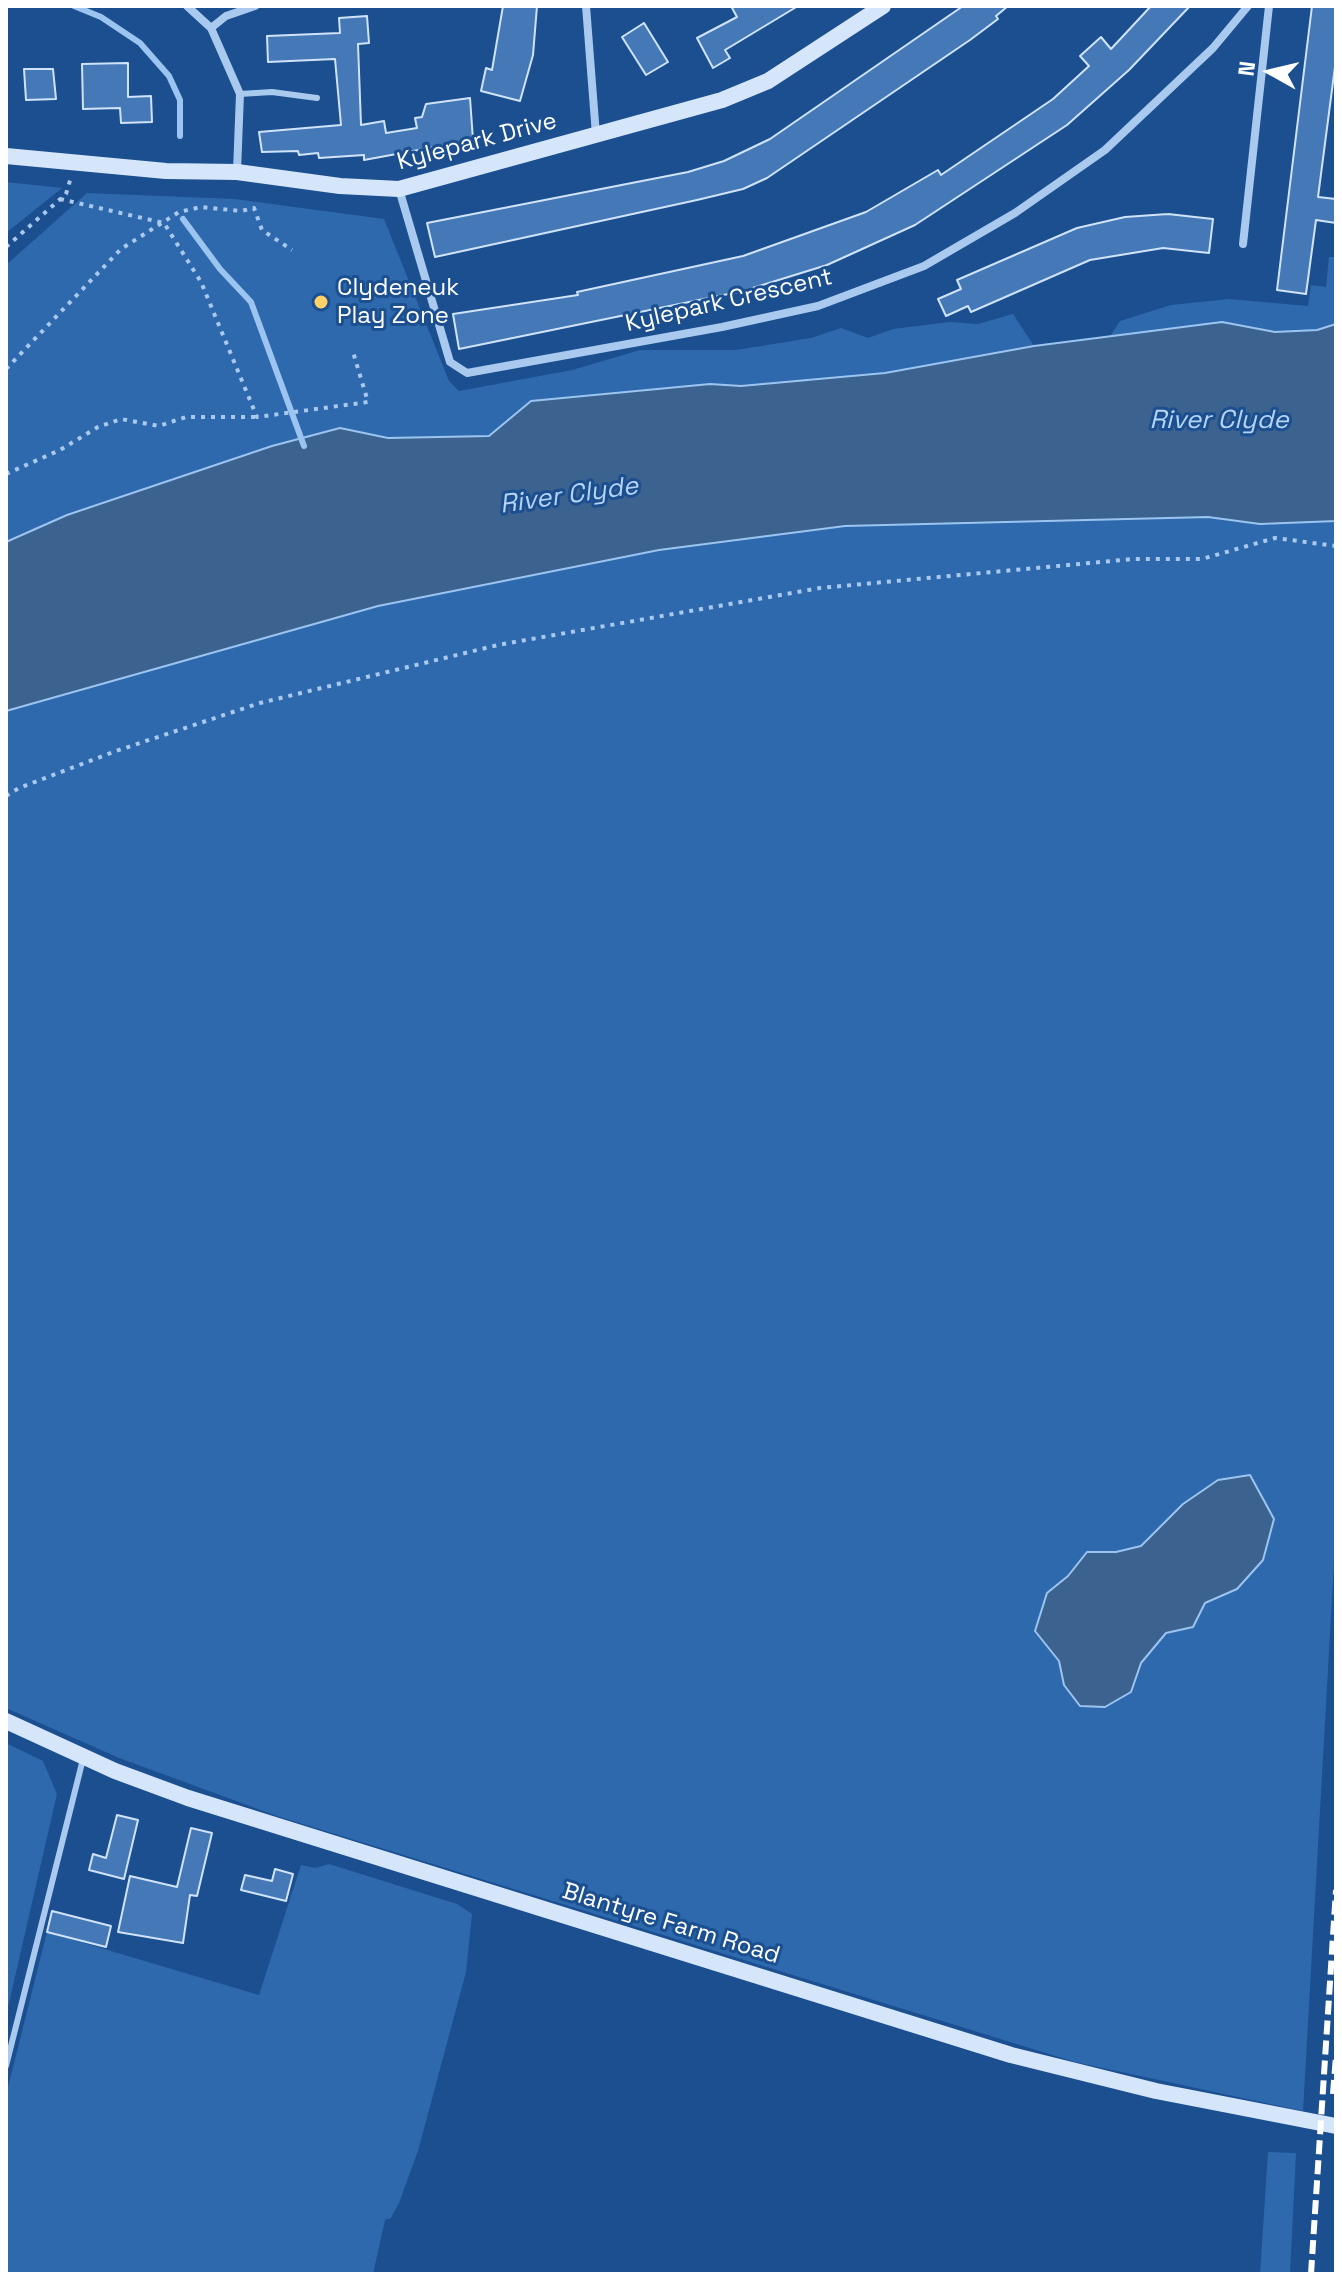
<!DOCTYPE html>
<style>
body{margin:0}
#map{position:relative;width:1342px;height:2280px;overflow:hidden;background:#1b4f8f;font-family:"Space Grotesk",sans-serif}
canvas{display:block}
.frame{position:absolute;inset:0;border:8px solid #fff;pointer-events:none}
.north{position:absolute;left:1230px;top:32px;width:80px;height:80px;-webkit-text-stroke:6px #1b4f8f;paint-order:stroke;rotate:278deg;font-size:22px;font-weight:700;line-height:32px;text-align:center;color:#fff}
.north::after{content:'';display:block;margin:auto;width:28px;height:36px;background:#fff;clip-path:polygon(50% 0,100% 100%,50% 72%,0 100%)}
</style>
<div id="map">
<canvas width="1342" height="2280"></canvas>
<div class="frame"></div>
<div class="north">N</div>
</div>
<script>
const g = document.querySelector('canvas').getContext('2d');
g.lineJoin = 'round';
function paint(path, color) {
  g.fillStyle = color;
  g.fill(path, 'evenodd');
}
function shape(rows) {
  const path = new Path2D();
  for (const r of rows) {
    path.moveTo(r[0], r[1]);
    for (let i = 2; i < r.length; i += 2) path.lineTo(r[i], r[i + 1]);
  }
  return path;
}
function trace(path, color, width, dash) {
  g.strokeStyle = color;
  g.lineWidth = width;
  g.lineCap = dash ? 'butt' : 'round';
  g.setLineDash(dash || []);
  g.stroke(path);
}
function write(font, color, halo, rows, align = 'center') {
  g.font = font + ' "Space Grotesk",sans-serif';
  g.lineWidth = 6;
  g.setLineDash([]);
  g.textBaseline = 'middle';
  g.strokeStyle = halo;
  g.fillStyle = color;
  for (const [text, x, y, turn = 0] of rows) {
    g.save();
    g.translate(x, y);
    g.rotate((+turn || 0) * Math.PI / 180);
    g.textAlign = isNaN(turn) ? turn : align;
    if (halo) g.strokeText(text, 0, 0);
    g.fillText(text, 0, 0);
    g.restore();
  }
}
paint(shape([
 [6,182,62,188,6,233],
 [87,193,235,199,384,219,449,381,459,391,572,370,640,350,736,350,811,338,841,328,868,338,893,329,950,322,978,324,1013,314,1034,346,885,373,741,386,710,384,531,401,489,436,388,438,340,428,67,515,6,542,6,265],
 [1329,257,1336,257,1336,324,1317,330,1275,332,1222,322,1109,338,1120,321,1171,305,1229,299,1308,306,1311,285,1326,287],
 [1208,517,1260,524,1336,521,1336,1528,1303,2111,1075,2062,277,1816,119,1758,6,1708,6,711,378,606,659,550,845,526],
 [6,1743,43,1761,57,1794,6,2016],
 [329,1864,457,1904,472,1914,466,1972,418,2151,399,2203,391,2218,385,2220,373,2274,6,2274,6,2095,47,1932,259,1995,301,1865,315,1868],
 [1268,2152,1296,2153,1290,2274,1260,2274]
]), '#2e69ad');
const water = shape([
 [1222,322,1275,332,1317,330,1336,324,1336,521,1260,524,1208,517,845,526,659,550,378,606,6,711,6,542,67,515,272,446,340,428,388,438,489,436,531,401,710,384,741,386,885,373,1034,346,1222,322],
 [1250,1475,1274,1519,1263,1560,1237,1589,1205,1603,1193,1627,1166,1633,1141,1663,1131,1692,1105,1707,1080,1706,1064,1685,1059,1661,1035,1631,1047,1593,1068,1576,1087,1552,1116,1552,1141,1546,1183,1504,1218,1480,1250,1475]
]);
paint(water, '#3c6290');
trace(water, '#9cc4f0', 2);
trace(shape([
 [74,6,101,17,140,43,169,76,180,100,180,136],
 [183,219,220,269,251,302,304,446]
]), '#9cc4f0', 6);
const building = shape([
 [503,6,537,6,533,55,520,101,481,91,486,68,492,70,503,6],
 [731,6,798,6,725,50,730,58,713,68,697,38,737,17,731,6],
 [963,6,1008,6,996,16,998,19,970,40,767,178,743,189,697,200,435,257,427,223,688,172,724,161,770,139,963,6],
 [1151,6,1190,6,1129,70,1067,125,915,225,827,265,743,291,459,349,453,314,578,295,577,292,743,256,866,212,938,170,941,175,1053,99,1089,66,1080,56,1101,37,1111,49,1151,6],
 [1312,6,1336,6,1336,59,1318,197,1336,199,1336,223,1316,220,1306,294,1277,290,1312,6],
 [367,16,369,43,358,44,361,125,384,121,386,133,417,128,415,118,422,117,426,104,470,98,473,140,364,160,364,155,319,158,318,153,299,155,298,151,262,152,259,132,341,125,335,59,268,62,267,36,340,33,339,18,367,16],
 [644,23,668,62,646,75,622,37,644,23],
 [128,63,128,97,151,96,152,122,121,123,120,108,83,109,82,64,128,63],
 [24,69,53,69,56,99,26,100,24,69],
 [1168,214,1213,219,1209,253,1163,248,1090,260,971,312,968,306,946,316,938,299,961,289,957,280,1077,228,1125,217,1168,214],
 [117,1815,138,1820,124,1879,89,1870,93,1854,106,1858,117,1815],
 [191,1828,212,1833,197,1896,190,1895,183,1943,118,1932,130,1876,177,1887,191,1828],
 [275,1869,293,1874,286,1901,241,1890,245,1875,272,1881,275,1869],
 [52,1911,111,1926,106,1947,47,1932,52,1911]
]);
paint(building, '#4478b7');
trace(building, '#cfe3fa', 2);
trace(shape([
 [60,199,164,223,201,282,257,417,368,402,353,352],
 [6,247,66,194,71,177],
 [6,369,121,249,179,212,201,207,241,211,254,208,262,230,292,250],
 [6,474,60,450,98,427,121,419,159,426,186,417,257,417],
 [6,796,19,788,116,751,260,703,498,645,820,588,1133,559,1202,559,1275,538,1336,546]
]), '#a9c9ee', 4, [4, 6]);
trace(shape([
 [240,94,272,92,317,98],
 [6,2066,83,1759]
]), '#a9c9ee', 6);
trace(shape([
 [187,6,211,28,240,94,237,171],
 [586,6,596,135],
 [211,28,226,16,255,6],
 [399,189,450,362,467,373,722,327,818,306,924,266,1015,213,1105,150,1213,48,1248,6],
 [1243,244,1269,6]
]), '#a9c9ee', 8);
trace(shape([
 [6,156,166,171,237,172,340,186,399,189,722,100,768,81,883,6],
 [6,1721,115,1771,188,1798,1011,2055,1156,2091,1336,2126]
]), '#d6e6fa', 16);
trace(shape([
 [1333,2094,1336,2056],
 [1311,2274,1336,1890]
]), '#fff', 6, [14, 6]);
for (const [x, y, r, color] of [
 [321,302,8,"#ffd166"]
]) {
  const dot = new Path2D();
  dot.arc(x, y, r, 0, 2 * Math.PI);
  g.fillStyle = color;
  g.fill(dot);
  trace(dot, '#1b4f8f', 3);
}
write('24px', '#fff', '#1b4f8f', [
 ["Kylepark Drive",477,142,-15],
 ["Kylepark Crescent",729,301,-13],
 ["Blantyre Farm Road",671,1924,17]
]);
write('24px', '#fff', '#1b4f8f', [
 ["Clydeneuk",337,288],
 ["Play Zone",337,316]
], 'left');
write('italic 26px', '#b5d3f5', '#1b4f8f', [
 ["River Clyde",1219,421],
 ["River Clyde",569,496,-8]
]);
</script>
